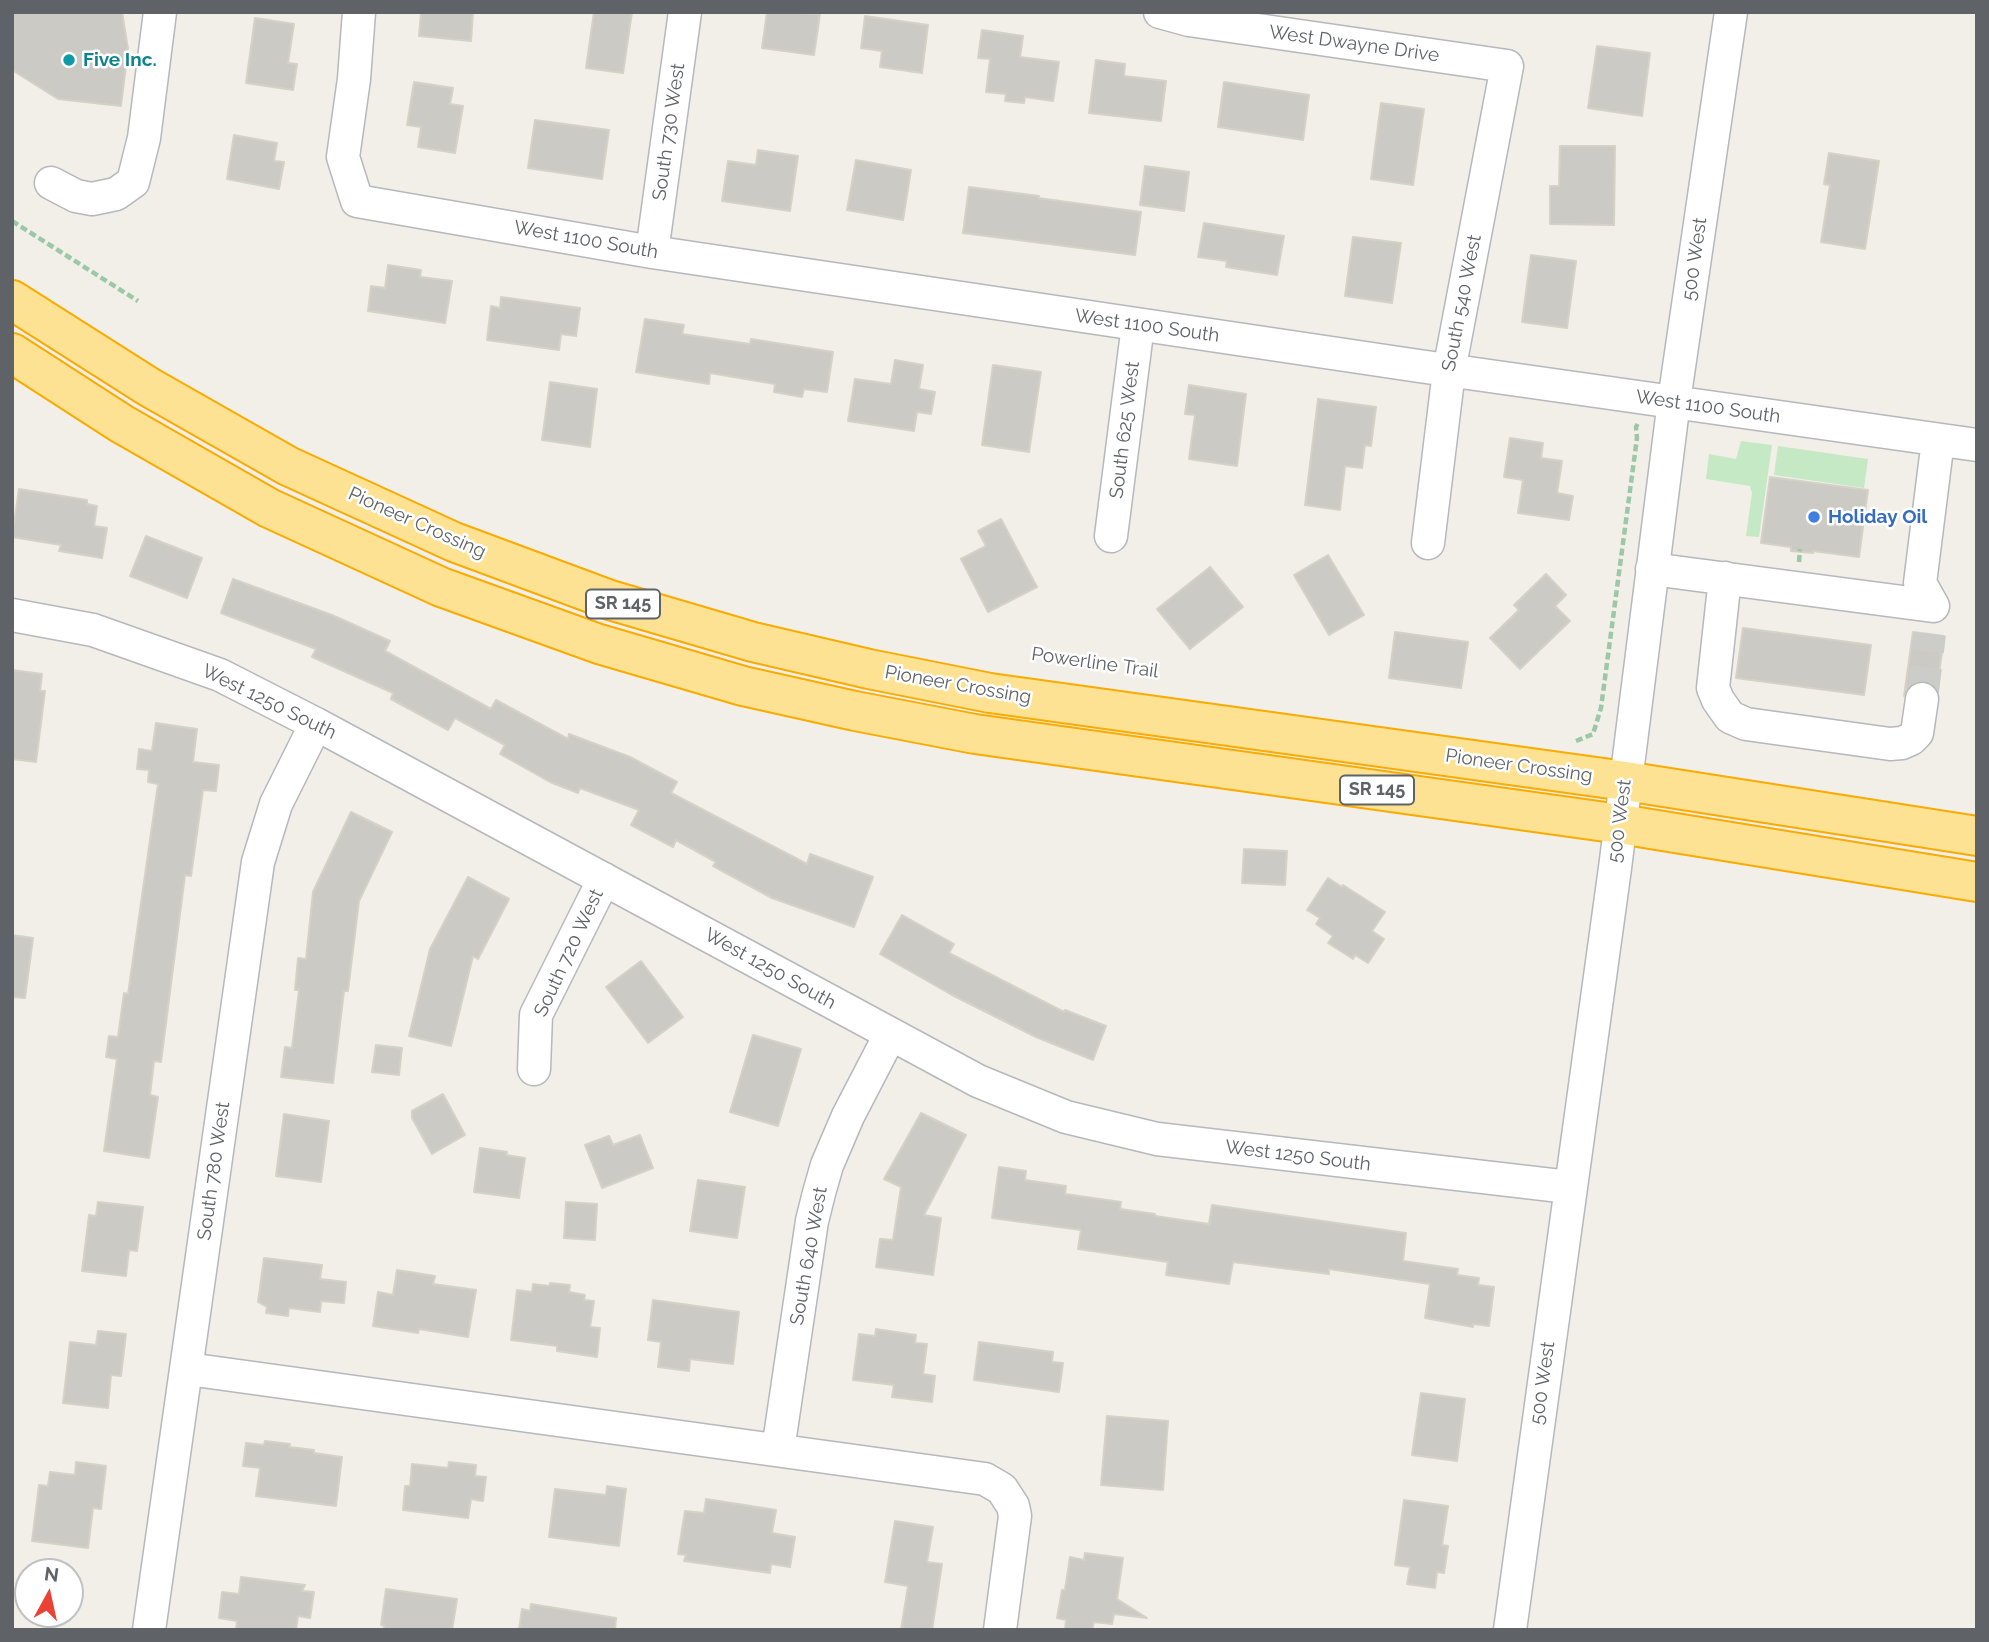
<!DOCTYPE html>
<style>
body{margin:0}
#map{position:relative;width:1989px;height:1642px;overflow:hidden;background:#f1efe8;font-family:Raleway,sans-serif}
canvas{display:block}
.frame{position:absolute;inset:0;border:14px solid #5f6368;pointer-events:none}
.north{position:absolute;left:14px;top:1558px;width:70px;height:70px;box-sizing:border-box;background:#fff;border:2px solid #bfc1c3;border-radius:50%;rotate:8deg;font-size:19px;font-weight:700;line-height:28px;text-align:center;color:#5f6368}
.north::after{content:'';display:block;margin:auto;width:24px;height:32px;background:#ea4335;clip-path:polygon(50% 0,100% 100%,50% 72%,0 100%)}
</style>
<div id="map">
<canvas width="1989" height="1642"></canvas>
<div class="frame"></div>
<div class="north">N</div>
</div>
<script>
const g = document.querySelector('canvas').getContext('2d');
g.lineJoin = 'round';
function paint(path, color) {
  g.fillStyle = color;
  g.fill(path, 'evenodd');
}
function shape(rows) {
  const path = new Path2D();
  for (const r of rows) {
    path.moveTo(r[0], r[1]);
    for (let i = 2; i < r.length; i += 2) path.lineTo(r[i], r[i + 1]);
  }
  return path;
}
function trace(path, color, width, dash) {
  g.strokeStyle = color;
  g.lineWidth = width;
  g.lineCap = dash ? 'butt' : 'round';
  g.setLineDash(dash || []);
  g.stroke(path);
}
function write(font, color, halo, rows, align = 'center') {
  g.font = font + ' Raleway,sans-serif';
  g.lineWidth = 5;
  g.setLineDash([]);
  g.textBaseline = 'middle';
  g.strokeStyle = halo;
  g.fillStyle = color;
  for (const [text, x, y, turn = 0] of rows) {
    g.save();
    g.translate(x, y);
    g.rotate((+turn || 0) * Math.PI / 180);
    g.textAlign = isNaN(turn) ? turn : align;
    if (halo) g.strokeText(text, 0, 0);
    g.fillText(text, 0, 0);
    g.restore();
  }
}
paint(shape([
 [1741,441,1772,445,1759,537,1746,536,1752,493,1750,486,1706,479,1709,454,1736,459],
 [1778,446,1868,459,1864,488,1774,475]
]), '#c5e8c5');
const building = shape([
 [12,12,122,12,128,49,121,106,58,99,12,70,12,12],
 [421,12,473,12,471,41,419,36,421,12],
 [594,12,632,12,623,73,586,68,594,12],
 [767,12,820,14,814,55,762,48,767,12],
 [865,16,928,25,922,73,880,67,882,51,861,48,865,16],
 [255,18,294,24,288,63,297,64,293,90,246,83,255,18],
 [982,30,1023,36,1020,57,1059,62,1053,101,1025,97,1024,103,1005,101,1006,94,986,92,990,59,978,58,982,30],
 [1597,46,1650,53,1642,116,1588,108,1597,46],
 [1096,60,1125,64,1124,76,1166,81,1161,121,1089,113,1096,60],
 [414,82,453,88,450,104,463,106,455,153,418,147,421,127,407,125,414,82],
 [1224,82,1309,95,1303,140,1218,127,1224,82],
 [1381,103,1424,109,1413,185,1371,179,1381,103],
 [535,120,609,130,602,179,528,168,535,120],
 [234,135,277,143,274,161,284,162,279,189,227,179,234,135],
 [1560,146,1615,146,1614,225,1550,224,1550,186,1559,186,1560,146],
 [758,150,798,156,790,211,722,201,728,161,756,165,758,150],
 [1829,153,1879,161,1865,249,1821,242,1830,185,1824,184,1829,153],
 [856,160,911,170,903,220,847,210,856,160],
 [1145,166,1189,172,1184,211,1140,205,1145,166],
 [969,187,1039,196,1038,198,1141,212,1135,255,963,233,969,187],
 [1204,223,1284,236,1277,275,1226,267,1227,261,1198,257,1204,223],
 [1353,237,1401,243,1392,303,1345,296,1353,237],
 [1531,255,1576,261,1567,328,1522,322,1531,255],
 [388,265,421,270,420,277,452,281,445,323,368,311,371,286,385,288,388,265],
 [501,297,580,308,576,336,561,334,559,350,487,340,491,306,500,308,501,297],
 [645,319,684,325,682,334,750,344,751,339,833,352,827,392,804,389,802,397,774,392,775,384,710,373,709,384,636,372,645,319],
 [895,360,923,365,919,389,935,392,931,414,917,412,914,431,848,421,855,379,891,384,895,360],
 [993,365,1041,372,1029,452,982,445,993,365],
 [550,382,597,389,590,447,542,440,550,382],
 [1189,385,1246,394,1237,466,1189,459,1195,415,1185,414,1189,385],
 [1318,399,1376,407,1371,446,1365,445,1362,468,1345,466,1340,510,1305,505,1318,399],
 [1510,438,1543,443,1541,458,1562,461,1557,493,1573,496,1569,520,1518,513,1523,480,1504,477,1510,438],
 [1770,477,1868,490,1859,557,1813,551,1813,553,1791,551,1791,547,1761,543,1770,477],
 [19,489,87,500,87,504,97,506,94,526,107,528,102,558,59,551,61,545,12,537,19,489],
 [1001,519,1037,587,988,612,961,559,986,546,978,531,1001,519],
 [146,536,202,558,187,598,130,576,146,536],
 [1328,555,1364,615,1329,635,1294,575,1328,555],
 [1210,567,1243,607,1190,649,1157,609,1210,567],
 [1546,574,1566,595,1555,606,1570,621,1520,669,1490,638,1519,610,1514,605,1546,574],
 [233,579,332,615,390,641,385,651,491,709,496,700,568,739,569,734,630,757,677,782,671,793,807,864,810,854,873,877,854,927,772,898,713,866,716,862,676,840,673,847,631,825,639,810,580,788,578,793,550,782,500,754,505,745,455,718,448,730,391,699,393,693,312,657,316,649,221,613,233,579],
 [1743,628,1871,645,1864,695,1736,678,1743,628],
 [1395,632,1468,642,1461,688,1389,678,1395,632],
 [1913,632,1944,636,1937,689,1925,681,1916,682,1908,687,1904,696,1913,632],
 [12,670,42,674,40,691,45,691,36,762,12,759,12,670],
 [156,723,197,729,193,762,219,765,216,791,203,790,191,876,185,875,161,1062,154,1061,150,1095,158,1097,149,1158,104,1151,117,1059,106,1057,109,1036,118,1037,124,993,128,994,158,784,148,782,149,770,137,769,139,749,152,751,156,723],
 [351,812,392,832,359,901,348,991,344,991,333,1083,281,1077,285,1047,292,1048,299,990,295,990,298,958,306,959,313,892,351,812],
 [1244,849,1287,851,1285,885,1242,883,1244,849],
 [468,877,509,899,478,959,473,956,451,1046,409,1036,430,949,468,877],
 [1328,878,1342,887,1343,885,1385,912,1372,931,1384,939,1368,963,1355,955,1353,959,1328,943,1333,936,1316,924,1320,918,1307,910,1328,878],
 [902,915,954,944,949,953,1064,1012,1065,1010,1106,1026,1093,1060,1036,1037,952,995,880,954,902,915],
 [12,935,33,938,25,998,12,997,12,935],
 [641,961,683,1017,648,1043,606,987,641,961],
 [753,1035,801,1049,778,1126,730,1112,753,1035],
 [376,1045,402,1048,399,1075,372,1072,376,1045],
 [443,1094,465,1135,432,1154,412,1118,412,1111,443,1094],
 [921,1113,966,1135,924,1215,941,1218,933,1275,876,1267,880,1239,893,1240,901,1187,884,1179,921,1113],
 [284,1114,329,1121,321,1182,276,1176,284,1114],
 [640,1135,653,1168,602,1188,585,1145,609,1136,613,1145,640,1135],
 [480,1148,507,1152,506,1155,525,1158,519,1198,474,1192,480,1148],
 [999,1167,1026,1171,1025,1180,1066,1186,1065,1194,1121,1202,1120,1209,1155,1214,1155,1216,1209,1224,1212,1205,1406,1233,1403,1261,1458,1269,1457,1275,1479,1278,1478,1285,1494,1287,1489,1326,1473,1324,1473,1327,1425,1318,1430,1284,1329,1269,1329,1274,1233,1262,1229,1284,1166,1275,1168,1262,1078,1249,1081,1230,992,1218,999,1167],
 [698,1180,745,1187,737,1238,690,1231,698,1180],
 [98,1202,143,1207,137,1251,129,1250,126,1276,82,1271,89,1215,96,1216,98,1202],
 [566,1202,597,1204,595,1240,564,1238,566,1202],
 [264,1258,322,1265,320,1279,346,1282,344,1303,321,1301,320,1312,289,1308,288,1316,266,1313,267,1307,258,1302,264,1258],
 [397,1270,435,1276,433,1284,476,1290,468,1337,419,1329,418,1333,373,1326,378,1292,393,1295,397,1270],
 [550,1283,570,1285,569,1292,585,1295,584,1300,594,1301,590,1327,600,1328,597,1357,557,1351,557,1346,511,1340,517,1290,532,1292,533,1284,549,1286,550,1283],
 [653,1300,739,1312,733,1364,690,1359,689,1371,658,1367,661,1342,648,1340,653,1300],
 [876,1329,916,1335,915,1343,927,1344,923,1374,935,1376,932,1402,892,1397,894,1385,853,1380,859,1334,875,1336,876,1329],
 [98,1331,126,1334,121,1376,111,1375,108,1408,63,1403,70,1342,96,1345,98,1331],
 [979,1342,1053,1352,1052,1362,1063,1363,1059,1392,974,1380,979,1342],
 [1421,1393,1465,1399,1457,1461,1412,1455,1421,1393],
 [1107,1416,1168,1421,1163,1490,1101,1485,1107,1416],
 [265,1441,290,1444,289,1447,314,1450,314,1453,342,1457,336,1506,256,1496,260,1468,243,1466,246,1443,264,1445,265,1441],
 [76,1462,106,1466,101,1509,93,1508,88,1548,32,1541,39,1485,48,1486,50,1472,75,1475,76,1462],
 [449,1462,476,1465,475,1476,486,1477,483,1501,471,1499,468,1518,403,1510,405,1486,410,1486,412,1464,448,1468,449,1462],
 [607,1486,626,1489,619,1546,549,1537,555,1489,606,1495,607,1486],
 [706,1499,776,1510,772,1533,795,1537,790,1567,771,1564,770,1573,684,1561,686,1555,678,1554,685,1511,704,1513,706,1499],
 [1404,1500,1448,1506,1442,1545,1448,1546,1444,1573,1437,1572,1435,1588,1407,1584,1410,1567,1395,1565,1404,1500],
 [895,1521,933,1527,927,1562,942,1564,932,1630,901,1630,908,1586,885,1582,895,1521],
 [1085,1553,1123,1558,1117,1599,1147,1618,1114,1614,1112,1624,1094,1622,1092,1630,1065,1630,1066,1620,1057,1618,1062,1590,1065,1590,1070,1557,1084,1560,1085,1553],
 [241,1577,305,1585,302,1591,314,1592,310,1618,298,1616,296,1630,236,1630,237,1621,219,1618,222,1592,239,1594,241,1577],
 [386,1589,457,1599,452,1630,384,1630,384,1626,381,1625,386,1589],
 [531,1604,616,1618,615,1630,519,1630,522,1609,530,1611,531,1604]
]);
paint(building, '#cccac5');
trace(building, '#d6d1c6', 2);
trace(shape([
 [1922,699,1930,634]
]), '#ccccc8', 32, [32, 16]);
const minor = shape([
 [359,12,354,79,343,157,357,201,652,252,1419,366,1977,445],
 [1160,12,1189,20,1507,66,1449,371,1428,543],
 [51,183,76,196,92,199,116,194,133,182,144,138,160,12],
 [652,252,685,12],
 [1111,536,1138,325],
 [1652,569,1933,606,1920,583,1938,440],
 [1725,578,1713,688,1718,700,1730,717,1746,724,1890,744,1902,743,1911,739,1917,733,1922,699],
 [12,615,93,630,220,675,316,724,978,1081,1066,1117,1157,1139,1569,1187],
 [534,1069,536,1015,604,879],
 [188,1369,985,1479,1002,1489,1013,1506,1015,1516,1000,1630],
 [778,1450,812,1221,819,1193,827,1165,848,1116,890,1035],
 [149,1630,258,862,276,804,316,724],
 [1510,1630,1615,868,1674,401,1731,12]
]);
const highway = shape([
 [12,300,149,387,288,466,454,542,610,600,753,642,869,669,990,693,1625,781,1977,836],
 [12,353,122,424,269,508,441,587,599,644,743,686,855,711,975,734,1620,824,1977,882]
]);
trace(minor, '#b5b8bc', 35);
trace(highway, '#f9ab00', 42);
trace(shape([
 [12,221,138,301],
 [1799,562,1800,549],
 [1576,741,1593,734,1601,708,1637,438,1636,427,1638,423]
]), '#9cc7a9', 4.5, [7, 3.5]);
trace(minor, '#fff', 32);
trace(highway, '#fde293', 38);
for (const [x, y, r, color] of [
 [69,60,7,"#0f9aa8"],
 [1814,517,7,"#3f7fe0"]
]) {
  const dot = new Path2D();
  dot.arc(x, y, r, 0, 2 * Math.PI);
  g.fillStyle = color;
  g.fill(dot);
  trace(dot, '#fff', 2.5);
}
for (const [x, y, w] of [
 [623,604,74],
 [1377,790,74]
]) {
  const box = new Path2D();
  box.roundRect(x - w / 2, y - 14.5, w, 29, 5);
  g.fillStyle = '#fff';
  g.fill(box);
  trace(box, '#5f6368', 2);
}
write('bold 18px', '#5f6368', null, [
 ["SR 145",623,604],
 ["SR 145",1377,790]
]);
write('19px', '#5f6368', '#fff', [
 ["West Dwayne Drive",1354,44,8],
 ["South 730 West",669,132,-82],
 ["West 1100 South",586,240,10],
 ["500 West",1695,259,-82],
 ["South 540 West",1462,303,-79],
 ["West 1100 South",1147,326,8],
 ["West 1100 South",1708,407,8],
 ["South 625 West",1125,430,-83],
 ["Pioneer Crossing",417,523,24],
 ["Powerline Trail",1095,663,8],
 ["Pioneer Crossing",958,685,10],
 ["West 1250 South",269,702,26],
 ["Pioneer Crossing",1519,766,8],
 ["500 West",1620,821,-83],
 ["South 720 West",569,953,-65],
 ["West 1250 South",770,969,29],
 ["West 1250 South",1298,1156,7],
 ["South 780 West",214,1171,-82],
 ["South 640 West",809,1256,-80],
 ["500 West",1543,1383,-82]
]);
write('bold 19px', '#0d838f', '#fff', [
 ["Five Inc.",83,60]
], 'left');
write('bold 19px', '#366cbe', '#fff', [
 ["Holiday Oil",1828,517]
], 'left');
</script>
